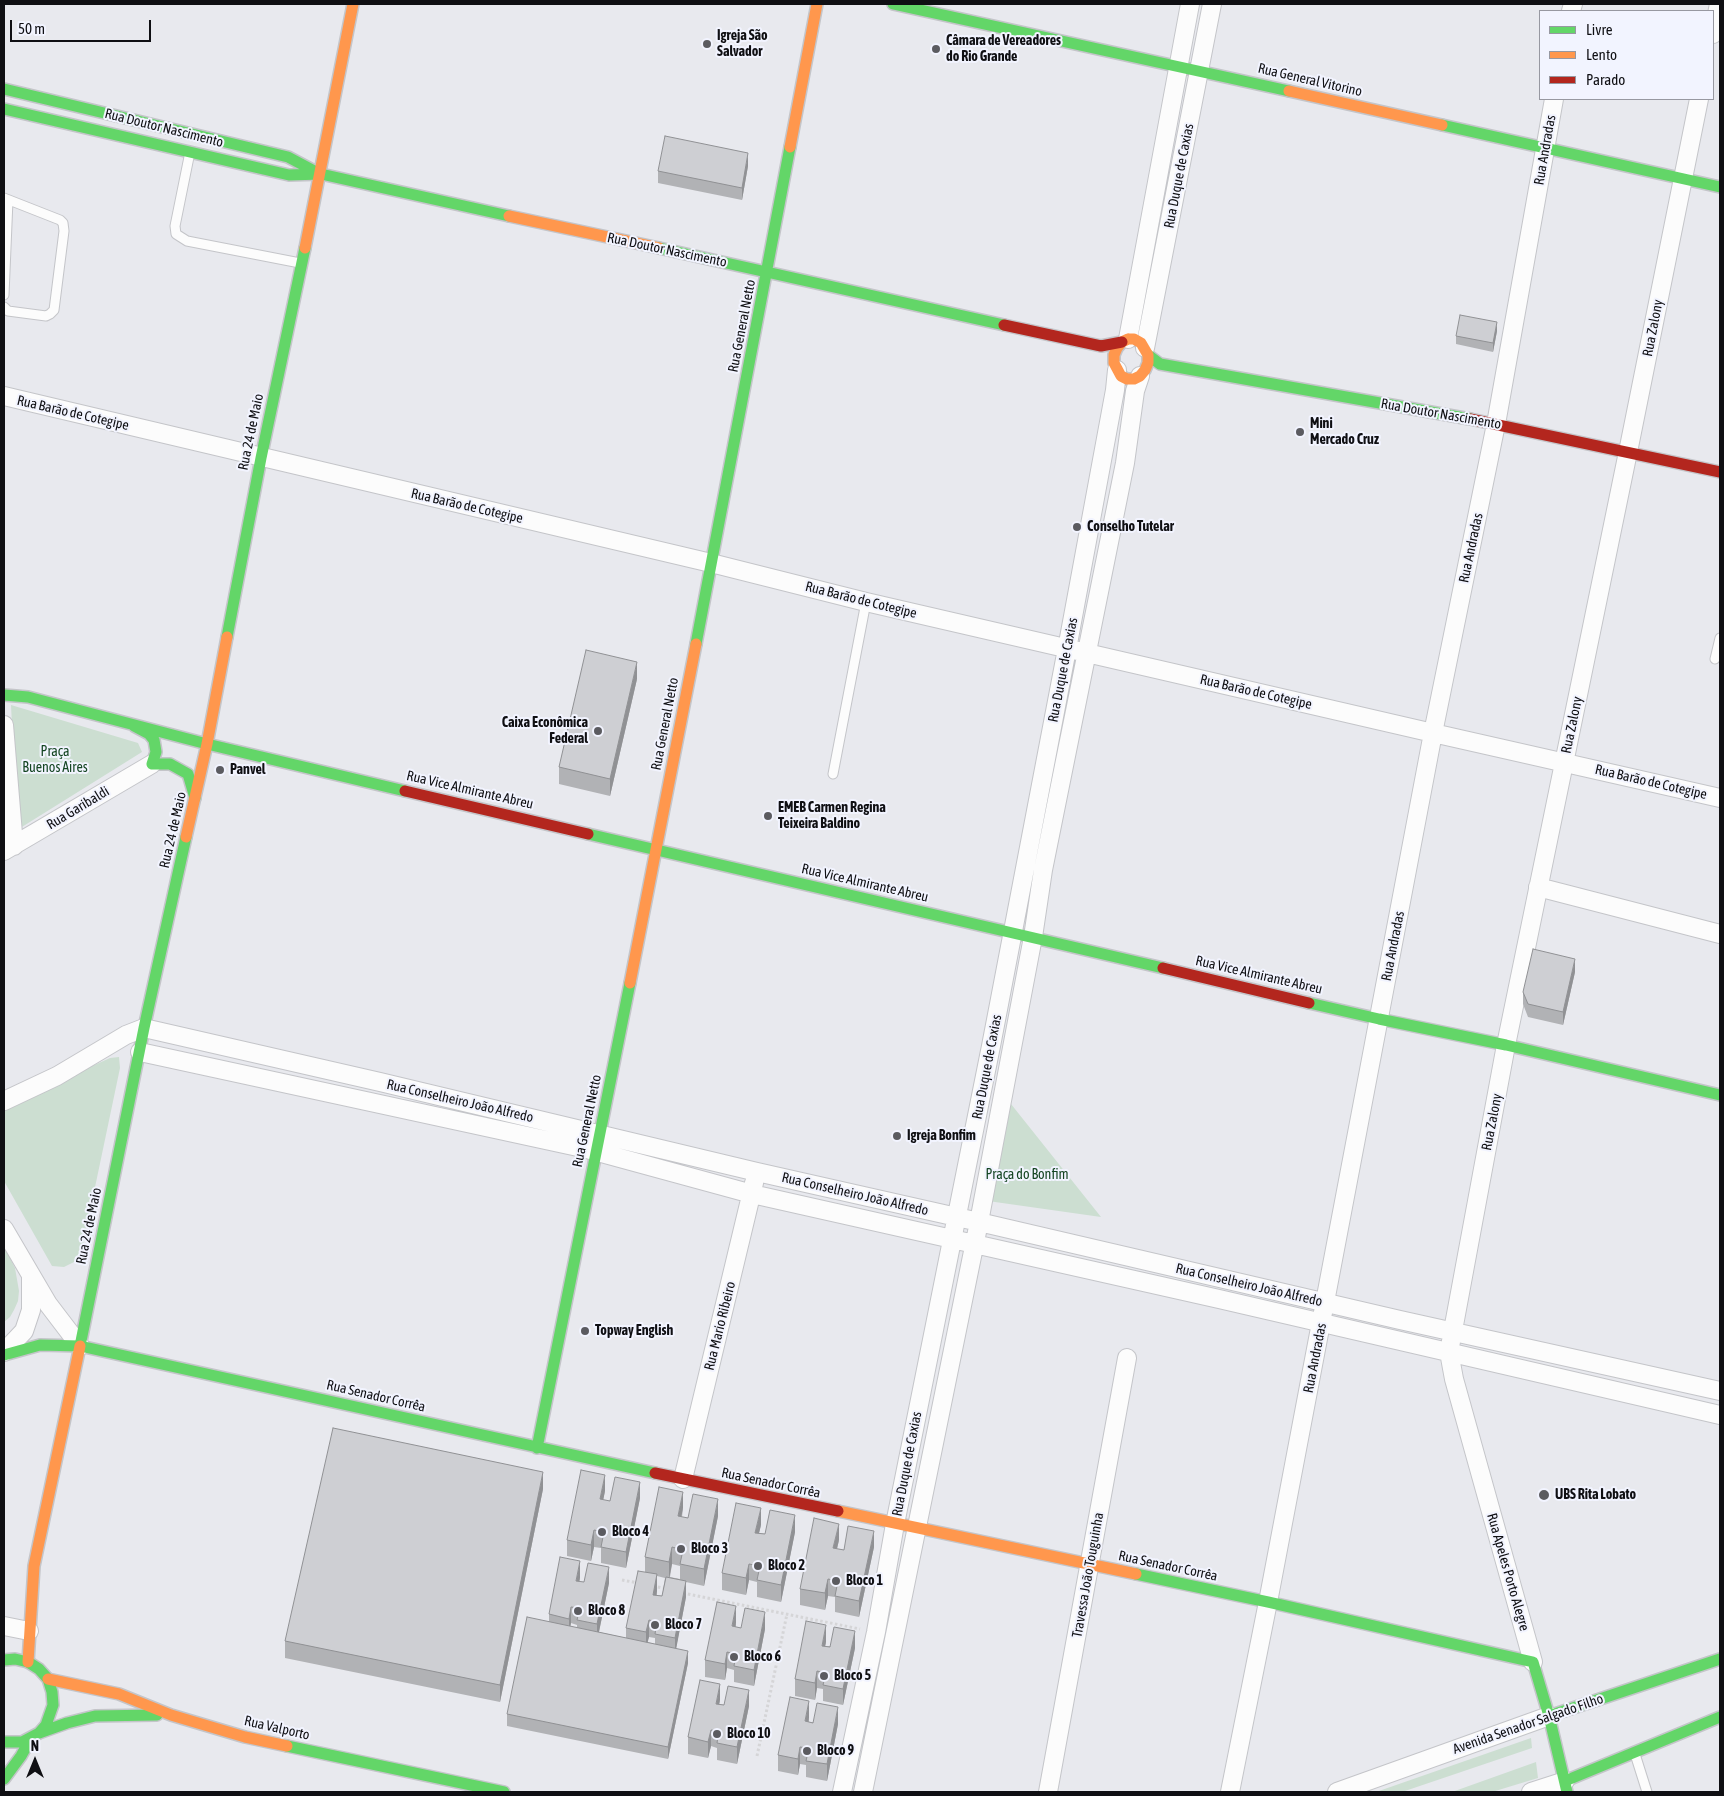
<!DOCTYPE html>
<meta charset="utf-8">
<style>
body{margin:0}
#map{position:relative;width:1724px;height:1796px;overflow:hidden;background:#e8e9ee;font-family:"Asap Condensed",sans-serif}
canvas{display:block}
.frame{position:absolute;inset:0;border:5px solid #0f0f13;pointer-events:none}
.legend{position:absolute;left:1539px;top:10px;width:175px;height:90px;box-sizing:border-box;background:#f2f4ff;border:1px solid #9798a1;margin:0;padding:6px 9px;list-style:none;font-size:15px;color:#0f0f13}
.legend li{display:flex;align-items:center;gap:10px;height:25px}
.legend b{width:25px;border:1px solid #9798a1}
.north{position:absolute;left:10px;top:1736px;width:50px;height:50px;-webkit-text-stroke:4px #f2f4ff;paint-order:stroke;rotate:0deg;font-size:14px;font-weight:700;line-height:20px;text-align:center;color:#0f0f13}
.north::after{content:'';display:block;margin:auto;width:18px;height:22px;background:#0f0f13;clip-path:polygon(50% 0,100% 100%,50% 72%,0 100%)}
.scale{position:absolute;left:10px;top:20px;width:141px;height:22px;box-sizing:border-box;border:2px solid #0f0f13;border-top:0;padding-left:6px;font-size:15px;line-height:18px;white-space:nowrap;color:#0f0f13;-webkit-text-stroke:4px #f2f4ff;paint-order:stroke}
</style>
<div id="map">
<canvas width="1724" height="1796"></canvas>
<div class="frame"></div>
<ul class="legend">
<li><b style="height:6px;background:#63d668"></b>Livre</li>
<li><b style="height:6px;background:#ff974d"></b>Lento</li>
<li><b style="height:6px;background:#b3261e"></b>Parado</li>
</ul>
<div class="north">N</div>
<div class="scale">50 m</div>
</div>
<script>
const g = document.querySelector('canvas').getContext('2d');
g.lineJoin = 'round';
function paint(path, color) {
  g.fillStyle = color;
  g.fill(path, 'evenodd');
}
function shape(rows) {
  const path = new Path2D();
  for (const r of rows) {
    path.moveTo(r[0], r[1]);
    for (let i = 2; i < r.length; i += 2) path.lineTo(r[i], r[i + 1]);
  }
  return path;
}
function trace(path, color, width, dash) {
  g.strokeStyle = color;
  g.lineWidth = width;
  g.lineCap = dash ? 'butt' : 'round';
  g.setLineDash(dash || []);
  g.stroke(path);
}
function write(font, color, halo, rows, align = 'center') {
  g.font = font + ' "Asap Condensed",sans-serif';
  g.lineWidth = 4;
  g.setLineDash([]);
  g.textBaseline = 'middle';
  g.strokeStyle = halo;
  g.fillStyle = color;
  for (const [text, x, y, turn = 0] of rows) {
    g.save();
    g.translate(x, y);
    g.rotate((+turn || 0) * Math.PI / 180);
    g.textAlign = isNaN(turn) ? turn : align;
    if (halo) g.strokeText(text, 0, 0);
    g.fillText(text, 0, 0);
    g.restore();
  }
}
paint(shape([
 [11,705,138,743,142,752,17,830],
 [119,1057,120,1068,81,1254,74,1262,64,1267,52,1266,4,1181,4,1106,110,1058],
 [1011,1104,1101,1217,988,1201],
 [4,1246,15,1268,19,1291,18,1301,14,1310,10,1317,4,1322],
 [1531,1738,1532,1748,1402,1792,1376,1792],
 [1536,1762,1538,1778,1492,1792,1452,1792]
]), '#ccded1');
const lane = shape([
 [190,152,175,226,176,234,187,241,300,263],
 [4,198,60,220,63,223,64,231,54,310,50,314,46,316,8,311,4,307],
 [4,295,8,200],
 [1715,659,1720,638],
 [833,774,866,602],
 [1635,1754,1647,1792]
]);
const street = shape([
 [1571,11,1573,4],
 [1713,34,1719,4],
 [1128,339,1190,4],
 [1145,348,1212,4],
 [4,396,711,563,866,602,1433,733,1720,798],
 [4,725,14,846],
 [4,851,152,764],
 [1538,887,1720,934],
 [140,1052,587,1149,752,1194,1219,1299,1720,1415],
 [4,1101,57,1076,126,1035,144,1028,380,1082,757,1172,979,1222,1400,1320,1720,1391],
 [4,1229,48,1304,80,1346],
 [4,1352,24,1331,31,1310,31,1276],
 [683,1479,754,1183],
 [4,1626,29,1631],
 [1533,1662,1454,1379,1449,1352,1506,1045,1628,452,1699,99],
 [842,1792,876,1632,895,1524,991,1046,1067,649,1115,390,1117,370],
 [863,1792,979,1222,1033,937,1043,870,1125,463,1135,391,1140,376],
 [1048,1792,1127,1358],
 [1230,1792,1268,1602,1433,733,1496,424,1554,99],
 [1337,1792,1549,1716],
 [1531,1792,1565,1781]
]);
const fast = shape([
 [893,4,1289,91],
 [4,89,288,157,320,174],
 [4,109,289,175,321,174,509,216],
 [1442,125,1720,187],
 [659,248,1004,325],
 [1148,355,1160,364,1470,419],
 [227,637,261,458,305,248],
 [696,644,790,147],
 [4,695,28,697,207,744,405,791],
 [134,726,149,734,154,740,156,752,152,764,170,764,188,774,195,798],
 [588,834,1163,968],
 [1309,1003,1379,1019,1506,1045,1720,1095],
 [80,1346,144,1028,186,837],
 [4,1355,40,1345,80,1346,655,1473],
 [537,1448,630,983],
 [1136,1574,1268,1602,1533,1662,1549,1716,1567,1792],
 [4,1660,15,1659,28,1662,39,1669,48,1679,52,1692,53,1705,46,1725,39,1733,22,1742,4,1742],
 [1549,1716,1720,1659],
 [39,1733,67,1723,95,1716,157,1715],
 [287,1746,504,1792],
 [4,1779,21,1756,31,1738],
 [1565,1781,1720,1717]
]);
const slow = shape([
 [1289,91,1442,125],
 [790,147,817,4],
 [509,216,659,248],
 [305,248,353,4],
 [1128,339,1134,339,1141,343,1148,355,1148,363,1145,370,1140,376,1134,379,1127,379,1121,376,1114,363,1114,355,1117,348,1122,342,1128,339],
 [186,837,207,744,227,637],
 [630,983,696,644],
 [838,1511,1136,1574],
 [28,1662,34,1566,80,1346],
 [48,1679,119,1694,171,1715,245,1737,287,1746]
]);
const jam = shape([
 [1004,325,1101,346,1122,342],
 [1470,419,1720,472],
 [405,791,588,834],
 [1163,968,1309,1003],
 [655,1473,838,1511]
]);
trace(lane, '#c4c5c9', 11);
trace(street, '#c4c5c9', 20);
trace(fast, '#c4c5c9', 14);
trace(slow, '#c4c5c9', 14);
trace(jam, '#c4c5c9', 14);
trace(shape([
 [622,1580,638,1583],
 [653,1586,667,1589],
 [683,1593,860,1629],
 [757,1756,787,1614]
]), '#d5d5d7', 3, [2.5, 2.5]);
trace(lane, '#fcfcfc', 9);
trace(street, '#fcfcfc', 18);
trace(fast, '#63d668', 11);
trace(slow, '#ff974d', 11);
trace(jam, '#b3261e', 11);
paint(shape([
 [748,166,742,200,658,183,658,171],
 [1497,331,1493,352,1456,344,1456,336],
 [637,679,610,796,559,784,559,767],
 [1575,972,1563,1025,1528,1017,1523,1004,1523,992],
 [543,1489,500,1702,285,1658,285,1641],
 [605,1491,603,1500,610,1501,640,1498,626,1568,601,1563,601,1548,594,1547,591,1561,567,1556,567,1540],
 [683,1508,682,1517,688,1518,718,1516,704,1586,686,1582,686,1597,676,1648,688,1663,668,1759,507,1726,507,1714,549,1622,549,1614,580,1578,579,1582,609,1583,599,1632,626,1638,626,1628,645,1572,645,1557],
 [672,1564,680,1566,680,1579,670,1577],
 [657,1576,665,1578,662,1596,657,1595],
 [571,1623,577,1625,577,1628,570,1626],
 [649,1637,655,1638,655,1644,647,1642],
 [761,1525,759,1533,765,1534,795,1532,781,1602,757,1597,757,1582,749,1580,746,1595,722,1590,722,1573],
 [839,1540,837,1549,844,1550,874,1547,859,1617,835,1612,835,1597,828,1596,825,1610,800,1605,800,1589],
 [736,1623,736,1627,741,1628,765,1629,754,1686,734,1682,734,1670,727,1668,725,1680,705,1677,705,1660],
 [826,1642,825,1646,855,1648,843,1705,823,1701,823,1689,817,1688,815,1700,795,1696,795,1679],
 [720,1700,719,1704,724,1705,749,1706,737,1764,717,1760,717,1748,711,1746,708,1758,688,1754,688,1737],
 [809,1718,809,1722,838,1724,827,1781,806,1777,806,1765,800,1764,798,1775,778,1771,778,1755]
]), '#b1b2b5');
paint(shape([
 [748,153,748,166,742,200,742,188],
 [1497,322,1497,331,1493,352,1493,343],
 [637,662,637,679,610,796,610,779],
 [1575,959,1575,972,1563,1025,1563,1012],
 [543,1472,543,1489,500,1702,500,1685],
 [605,1475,605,1491,600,1516,600,1499],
 [640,1482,640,1498,626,1568,626,1552],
 [683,1492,683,1508,678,1533,678,1516],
 [718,1499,718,1516,704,1586,704,1569],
 [761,1508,761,1525,755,1549,755,1533],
 [795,1515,795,1532,781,1602,781,1585],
 [839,1524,839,1540,833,1565,833,1548],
 [594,1530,594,1547,591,1561,591,1545],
 [874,1531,874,1547,859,1617,859,1601],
 [672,1547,672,1564,669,1579,669,1562],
 [580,1561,580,1578,576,1598,576,1581],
 [749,1564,749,1580,746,1595,746,1578],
 [609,1567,609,1583,597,1641,597,1624],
 [657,1574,657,1591,653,1611,653,1595],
 [828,1579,828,1596,825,1610,825,1593],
 [686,1581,686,1597,675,1655,675,1638],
 [736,1606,736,1623,732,1643,732,1626],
 [571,1607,571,1623,569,1635,569,1619],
 [765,1612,765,1629,754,1686,754,1670],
 [649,1620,649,1637,646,1649,646,1632],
 [826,1625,826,1642,822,1662,822,1646],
 [855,1631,855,1648,843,1705,843,1689],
 [688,1651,688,1663,668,1759,668,1747],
 [727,1652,727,1668,725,1680,725,1664],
 [817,1671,817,1688,815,1700,815,1683],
 [720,1684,720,1700,716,1721,716,1704],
 [749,1690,749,1706,737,1764,737,1747],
 [809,1701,809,1718,805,1738,805,1721],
 [838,1707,838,1724,827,1781,827,1764],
 [711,1730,711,1746,708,1758,708,1742],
 [800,1747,800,1764,798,1775,798,1759]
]), '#909194');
const building = shape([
 [665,136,748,153,742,188,658,171,665,136],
 [1460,315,1497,322,1493,343,1456,336,1460,315],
 [586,650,637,662,610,779,559,767,586,650],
 [1533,949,1575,959,1563,1012,1528,1004,1523,992,1533,949],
 [333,1428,543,1472,500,1685,285,1641,333,1428],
 [581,1470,605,1475,600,1499,610,1501,615,1477,640,1482,626,1552,601,1547,604,1532,594,1530,591,1545,567,1540,581,1470],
 [659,1487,683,1492,678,1516,688,1518,693,1494,718,1499,704,1569,680,1564,683,1550,672,1547,669,1562,645,1557,659,1487],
 [736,1503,761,1508,755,1533,765,1534,770,1510,795,1515,781,1585,757,1580,760,1566,749,1564,746,1578,722,1573,736,1503],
 [814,1518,839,1524,833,1548,844,1550,848,1526,874,1531,859,1601,835,1596,838,1581,828,1579,825,1593,800,1589,814,1518],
 [560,1557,580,1561,576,1581,584,1582,588,1563,609,1567,597,1624,577,1620,580,1608,571,1607,569,1619,549,1614,560,1557],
 [638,1571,657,1574,653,1595,662,1596,666,1577,686,1581,675,1638,655,1634,657,1622,649,1620,646,1632,626,1628,638,1571],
 [717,1602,736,1606,732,1626,741,1628,745,1608,765,1612,754,1670,734,1666,736,1654,727,1652,725,1664,705,1660,717,1602],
 [527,1617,688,1651,668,1747,507,1714,527,1617],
 [806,1621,826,1625,822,1646,830,1647,834,1627,855,1631,843,1689,823,1685,826,1673,817,1671,815,1683,795,1679,806,1621],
 [700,1680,720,1684,716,1704,724,1705,728,1686,749,1690,737,1747,717,1743,719,1731,711,1730,708,1742,688,1737,700,1680],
 [790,1697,809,1701,805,1721,813,1723,817,1703,838,1707,827,1764,806,1761,809,1748,800,1747,798,1759,778,1755,790,1697]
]);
paint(building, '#cecfd3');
trace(building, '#909194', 1);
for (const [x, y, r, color] of [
 [707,44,5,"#5b5b60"],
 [936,49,5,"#5b5b60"],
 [1300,432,5,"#5b5b60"],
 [1077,527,5,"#5b5b60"],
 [598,731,5,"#5b5b60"],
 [220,770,5,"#5b5b60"],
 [768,816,5,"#5b5b60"],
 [897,1136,5,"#5b5b60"],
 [585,1331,5,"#5b5b60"],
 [1544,1495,6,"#5b5b60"],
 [602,1532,5,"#5b5b60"],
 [681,1549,5,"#5b5b60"],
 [758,1566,5,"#5b5b60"],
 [836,1581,5,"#5b5b60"],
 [578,1611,5,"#5b5b60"],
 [655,1625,5,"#5b5b60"],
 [734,1657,5,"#5b5b60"],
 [824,1676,5,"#5b5b60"],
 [717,1734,5,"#5b5b60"],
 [807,1751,5,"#5b5b60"]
]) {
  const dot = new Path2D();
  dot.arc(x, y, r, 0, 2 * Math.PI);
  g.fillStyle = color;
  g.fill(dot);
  trace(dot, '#f2f4ff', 2);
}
write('bold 14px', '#0f0f13', '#f2f4ff', [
 ["Igreja São",717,36],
 ["Salvador",717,52],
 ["Câmara de Vereadores",946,41],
 ["do Rio Grande",946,57],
 ["Mini",1310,424],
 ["Mercado Cruz",1310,440],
 ["Conselho Tutelar",1087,527],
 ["Caixa Econômica",588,723,"right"],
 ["Federal",588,739,"right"],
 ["Panvel",230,770],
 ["EMEB Carmen Regina",778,808],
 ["Teixeira Baldino",778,824],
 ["Igreja Bonfim",907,1136],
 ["Topway English",595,1331],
 ["UBS Rita Lobato",1555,1495],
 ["Bloco 4",612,1532],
 ["Bloco 3",691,1549],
 ["Bloco 2",768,1566],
 ["Bloco 1",846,1581],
 ["Bloco 8",588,1611],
 ["Bloco 7",665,1625],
 ["Bloco 6",744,1657],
 ["Bloco 5",834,1676],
 ["Bloco 10",727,1734],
 ["Bloco 9",817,1751]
], 'left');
write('14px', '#0f0f13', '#f2f4ff', [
 ["Rua General Vitorino",1310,80,13],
 ["Rua Doutor Nascimento",164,128,14],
 ["Rua Andradas",1545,150,-80],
 ["Rua Duque de Caxias",1179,176,-79],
 ["Rua Doutor Nascimento",667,250,12],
 ["Rua General Netto",742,326,-79],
 ["Rua Zalony",1653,328,-79],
 ["Rua Barão de Cotegipe",73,413,13],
 ["Rua Doutor Nascimento",1441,414,10],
 ["Rua 24 de Maio",251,432,-78],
 ["Rua Barão de Cotegipe",467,506,13],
 ["Rua Andradas",1471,548,-78],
 ["Rua Barão de Cotegipe",861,600,14],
 ["Rua Duque de Caxias",1063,670,-79],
 ["Rua Barão de Cotegipe",1256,692,13],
 ["Rua General Netto",665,724,-79],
 ["Rua Zalony",1572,725,-78],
 ["Rua Barão de Cotegipe",1651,782,13],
 ["Rua Vice Almirante Abreu",470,790,13],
 ["Rua Garibaldi",78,808,-31],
 ["Rua 24 de Maio",173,830,-77],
 ["Rua Vice Almirante Abreu",865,883,13],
 ["Rua Andradas",1393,946,-79],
 ["Rua Vice Almirante Abreu",1259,975,13],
 ["Rua Duque de Caxias",987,1067,-79],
 ["Rua Conselheiro João Alfredo",460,1101,13],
 ["Rua General Netto",587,1121,-78],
 ["Rua Zalony",1492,1122,-79],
 ["Rua Conselheiro João Alfredo",855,1194,13],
 ["Rua 24 de Maio",89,1226,-78],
 ["Rua Conselheiro João Alfredo",1249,1285,13],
 ["Rua Mario Ribeiro",720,1326,-76],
 ["Rua Andradas",1315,1358,-79],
 ["Rua Senador Corrêa",376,1396,13],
 ["Rua Duque de Caxias",907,1464,-79],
 ["Rua Senador Corrêa",771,1483,12],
 ["Rua Senador Corrêa",1168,1566,12],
 ["Rua Apeles Porto Alegre",1508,1572,74],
 ["Travessa João Touguinha",1088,1575,-80],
 ["Avenida Senador Salgado Filho",1528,1724,-19],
 ["Rua Valporto",277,1728,13]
]);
write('14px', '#144522', '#f2f4ff', [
 ["Praça",55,752],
 ["Buenos Aires",55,768],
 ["Praça do Bonfim",1027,1175]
]);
</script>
